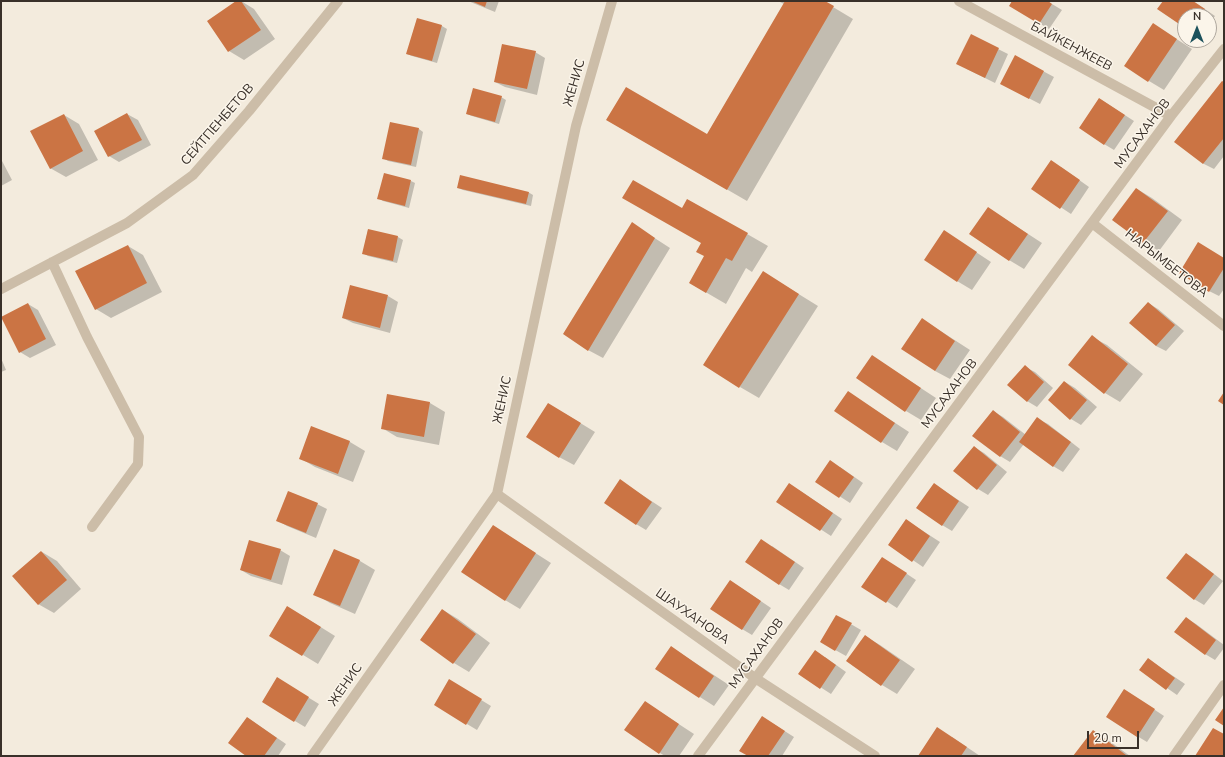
<!DOCTYPE html>
<meta charset="utf-8">
<style>
body{margin:0}
#map{position:relative;width:1225px;height:757px;overflow:hidden;background:#f3ebdd;font-family:"Nunito Sans",sans-serif}
canvas{display:block}
.frame{position:absolute;inset:0;border:2px solid #393029;pointer-events:none}
.north{position:absolute;left:1177px;top:8px;width:40px;height:40px;box-sizing:border-box;background:#fbf5ea;border:1px solid #ada69d;border-radius:50%;rotate:0deg;font-size:11px;font-weight:700;line-height:16px;text-align:center;color:#393029}
.north::after{content:'';display:block;margin:auto;width:14px;height:18px;background:#1c515c;clip-path:polygon(50% 0,100% 100%,50% 72%,0 100%)}
.scale{position:absolute;left:1087px;top:731px;width:52px;height:18px;box-sizing:border-box;border:2px solid #393029;border-top:0;padding-left:5px;font-size:12px;line-height:14px;white-space:nowrap;color:#393029;-webkit-text-stroke:3px #fbf5ea;paint-order:stroke}
</style>
<div id="map">
<canvas width="1225" height="757"></canvas>
<div class="frame"></div>
<div class="north">N</div>
<div class="scale">20 m</div>
</div>
<script>
const g = document.querySelector('canvas').getContext('2d');
g.lineJoin = 'round';
function paint(path, color) {
  g.fillStyle = color;
  g.fill(path, 'evenodd');
}
function shape(rows) {
  const path = new Path2D();
  for (const r of rows) {
    path.moveTo(r[0], r[1]);
    for (let i = 2; i < r.length; i += 2) path.lineTo(r[i], r[i + 1]);
  }
  return path;
}
function trace(path, color, width, dash) {
  g.strokeStyle = color;
  g.lineWidth = width;
  g.lineCap = dash ? 'butt' : 'round';
  g.setLineDash(dash || []);
  g.stroke(path);
}
function write(font, color, halo, rows, align = 'center') {
  g.font = font + ' "Nunito Sans",sans-serif';
  g.lineWidth = 3;
  g.setLineDash([]);
  g.textBaseline = 'middle';
  g.strokeStyle = halo;
  g.fillStyle = color;
  for (const [text, x, y, turn = 0] of rows) {
    g.save();
    g.translate(x, y);
    g.rotate((+turn || 0) * Math.PI / 180);
    g.textAlign = isNaN(turn) ? turn : align;
    if (halo) g.strokeText(text, 0, 0);
    g.fillText(text, 0, 0);
    g.restore();
  }
}
paint(shape([
 [238,1,241,1,254,9,275,39,244,60,229,51,208,21],
 [468,1,499,1,495,12],
 [778,1,823,1,853,19,747,201,607,120,707,135,784,4],
 [1013,1,1047,1,1062,10,1049,29,1010,6],
 [1164,1,1193,1,1215,16,1209,24,1209,16,1185,16,1185,27],
 [417,19,442,26,447,29,437,63,412,56,407,54],
 [1153,24,1192,49,1164,90,1149,81],
 [998,49,1008,54,995,83,967,69],
 [535,52,545,58,537,95,505,87,495,82],
 [1015,56,1054,77,1040,104,1011,89],
 [1224,83,1224,156,1214,169,1204,164,1176,142],
 [501,97,506,100,499,124,472,116,467,114],
 [1100,99,1134,121,1114,150,1104,144],
 [127,114,138,120,151,145,119,162,109,156,96,131],
 [64,115,79,124,98,160,66,177,50,168],
 [391,123,419,129,423,132,416,167,388,161,383,158],
 [1,159,12,180,1,186],
 [1061,167,1089,187,1071,214,1033,189],
 [411,181,415,183,409,208,383,201,379,198],
 [458,188,528,192,533,195,531,206,463,190],
 [1137,189,1152,198,1182,220,1159,251,1144,242,1113,220],
 [688,200,768,246,752,272,746,268,726,304,690,283,706,256,702,243,682,210],
 [988,208,1042,243,1024,269,1009,260],
 [633,224,670,248,603,358,588,350],
 [368,230,398,237,403,240,397,263,368,256,363,253],
 [944,231,991,262,972,290,957,281],
 [128,246,143,255,162,292,111,318,96,309],
 [1224,259,1224,289,1219,296,1209,291],
 [763,272,818,306,759,398,740,387],
 [388,296,398,302,390,333,353,323,343,318],
 [1148,303,1158,309,1184,331,1166,351,1156,346],
 [28,304,38,310,56,345,30,358,20,352],
 [922,319,970,350,950,379,935,371],
 [1092,337,1107,345,1143,374,1120,402,1105,393,1069,365],
 [872,356,936,398,921,420,906,411,857,378],
 [1,358,6,370,1,372],
 [1025,367,1035,372,1053,388,1037,407,1027,401],
 [1065,382,1075,388,1097,407,1081,425,1071,419],
 [848,392,909,432,897,451,882,442],
 [388,395,430,403,445,412,439,445,397,437,382,428],
 [993,411,1003,417,1026,435,1038,419,1048,424,1080,449,1063,472,1053,466,1024,444,1010,462,1000,456],
 [564,413,595,432,574,465,559,457],
 [312,428,350,442,365,451,353,482,315,467,300,458],
 [974,447,984,453,1007,472,988,495,978,489,955,471],
 [840,467,863,483,850,503,816,481],
 [934,484,969,507,952,531,942,525],
 [630,487,662,508,646,530,636,524],
 [799,490,842,519,831,536,777,501],
 [317,504,327,509,316,538,287,526,277,520],
 [906,520,940,542,923,567,889,544],
 [493,526,551,563,520,609,505,600],
 [772,546,804,568,789,590,779,584],
 [280,550,290,556,282,585,251,576,241,570],
 [334,550,360,561,375,570,355,614,330,603,315,594],
 [42,552,57,561,81,589,54,613,38,604],
 [1186,554,1196,560,1223,581,1204,605,1194,599],
 [892,564,916,580,897,608,863,586],
 [740,587,771,608,752,635,742,629],
 [443,610,458,619,490,643,469,672,454,663,421,639],
 [303,616,335,636,318,664,270,635],
 [837,616,861,630,846,656,821,642],
 [1186,618,1196,624,1224,645,1224,648,1215,660,1205,654],
 [865,636,880,645,915,669,897,694,882,685,848,660],
 [671,647,729,685,714,706,656,669],
 [825,657,846,672,831,694,800,674],
 [1148,659,1185,684,1177,695,1141,670],
 [288,685,319,704,305,727,263,702],
 [460,687,491,706,477,730,467,724],
 [1134,696,1164,716,1147,742,1137,736],
 [645,702,694,734,679,756,665,756,660,753],
 [248,718,286,744,278,756,248,756],
 [772,723,794,737,782,756,749,756],
 [1093,731,1108,740,1130,756,1074,756],
 [952,737,980,756,919,756]
]), '#0003');
paint(shape([
 [236,1,241,1,261,30,228,52,207,21],
 [471,1,487,1,485,7],
 [785,1,825,1,834,6,727,190,606,120,626,87,707,134],
 [1012,1,1048,1,1052,4,1039,24,1009,6],
 [1163,1,1193,1,1205,9,1201,16,1185,16,1185,28,1157,9],
 [417,18,442,25,432,61,406,54],
 [1153,23,1177,39,1148,82,1124,66],
 [971,34,999,48,985,78,956,64],
 [502,44,536,51,527,89,494,82],
 [1015,55,1044,71,1029,99,1000,84],
 [1222,81,1224,82,1224,138,1203,164,1174,142],
 [473,88,502,96,495,122,466,114],
 [1099,98,1125,115,1104,145,1079,128],
 [127,113,142,140,108,157,94,131],
 [64,114,83,151,50,169,30,131],
 [390,122,419,128,411,165,382,159],
 [1051,160,1080,180,1060,209,1031,189],
 [384,173,411,180,405,206,377,199],
 [460,175,529,192,526,204,457,188],
 [633,180,682,208,687,199,748,233,732,261,726,258,706,293,689,283,704,256,696,252,701,243,622,198],
 [1136,188,1168,211,1143,243,1112,220],
 [988,207,1028,234,1009,261,969,234],
 [632,222,655,238,588,351,563,334],
 [368,229,398,236,393,261,362,254],
 [944,230,977,252,957,282,924,260],
 [1198,242,1224,258,1224,268,1209,292,1179,273],
 [128,245,147,283,95,310,75,271],
 [763,271,799,294,739,388,703,365],
 [350,285,388,295,380,328,342,318],
 [1148,302,1175,325,1156,346,1129,323],
 [28,303,46,339,19,353,1,317],
 [922,318,955,341,935,371,901,349],
 [1092,335,1128,364,1104,394,1068,365],
 [872,355,921,388,905,412,856,378],
 [1025,365,1044,382,1027,402,1007,385],
 [1064,381,1087,400,1070,420,1048,400],
 [848,391,895,423,881,443,834,411],
 [1224,392,1224,405,1218,401],
 [387,394,430,402,424,437,381,429],
 [548,403,581,423,559,458,526,437],
 [993,410,1020,432,1000,457,972,436],
 [1037,417,1071,442,1053,467,1019,442],
 [311,426,350,441,338,474,299,459],
 [974,446,997,465,977,490,953,471],
 [830,460,854,477,839,498,815,482],
 [620,479,652,502,636,525,604,503],
 [789,483,833,513,820,531,776,502],
 [934,483,959,501,942,526,916,508],
 [288,491,318,503,306,533,276,521],
 [906,519,930,536,912,562,888,545],
 [493,525,536,553,505,601,461,572],
 [761,539,795,562,779,585,745,562],
 [249,540,281,549,271,580,240,570],
 [334,549,360,560,340,606,313,595],
 [41,551,67,580,38,605,12,576],
 [1186,553,1214,574,1194,600,1166,578],
 [882,557,907,573,886,603,861,587],
 [730,580,761,601,742,630,710,609],
 [287,606,321,627,302,656,269,636],
 [442,609,476,634,453,664,420,640],
 [836,615,852,623,835,651,820,642],
 [1186,617,1216,640,1205,655,1174,632],
 [865,635,900,660,881,686,846,661],
 [671,646,714,676,699,698,655,669],
 [815,650,836,665,820,689,798,674],
 [1148,658,1175,678,1166,690,1139,670],
 [277,677,309,697,294,722,262,702],
 [449,679,482,699,466,725,434,705],
 [1124,689,1155,709,1137,737,1106,717],
 [645,701,679,724,659,754,624,730],
 [1224,707,1224,726,1215,720],
 [762,716,785,731,768,756,748,756,739,751],
 [247,717,277,738,264,756,246,756,228,743],
 [937,727,967,747,961,756,918,756],
 [1213,728,1224,734,1224,756,1195,756],
 [1093,730,1126,755,1125,756,1073,756]
]), '#cb7444');
trace(shape([
 [959,1,1171,116],
 [1092,223,1224,326],
 [52,262,87,337,139,437,138,464,92,527],
 [1,289,127,223,193,175,249,111,338,1],
 [497,494,755,678,875,756],
 [312,756,497,494,576,126,612,1],
 [698,756,1171,116,1224,49],
 [1174,756,1224,685]
]), '#ccbda8', 10);
write('13px', '#393029', '#fbf5ea', [
 ["БАЙКЕНЖЕЕВ",1071,47,28],
 ["ЖЕНИС",575,83,-74],
 ["СЕЙТПЕНБЕТОВ",218,125,-49],
 ["МУСАХАНОВ",1143,134,-53],
 ["НАРЫМБЕТОВА",1166,264,38],
 ["МУСАХАНОВ",950,394,-53],
 ["ЖЕНИС",503,400,-78],
 ["ШАУХАНОВА",692,617,35],
 ["МУСАХАНОВ",757,654,-54],
 ["ЖЕНИС",346,685,-55]
]);
</script>
